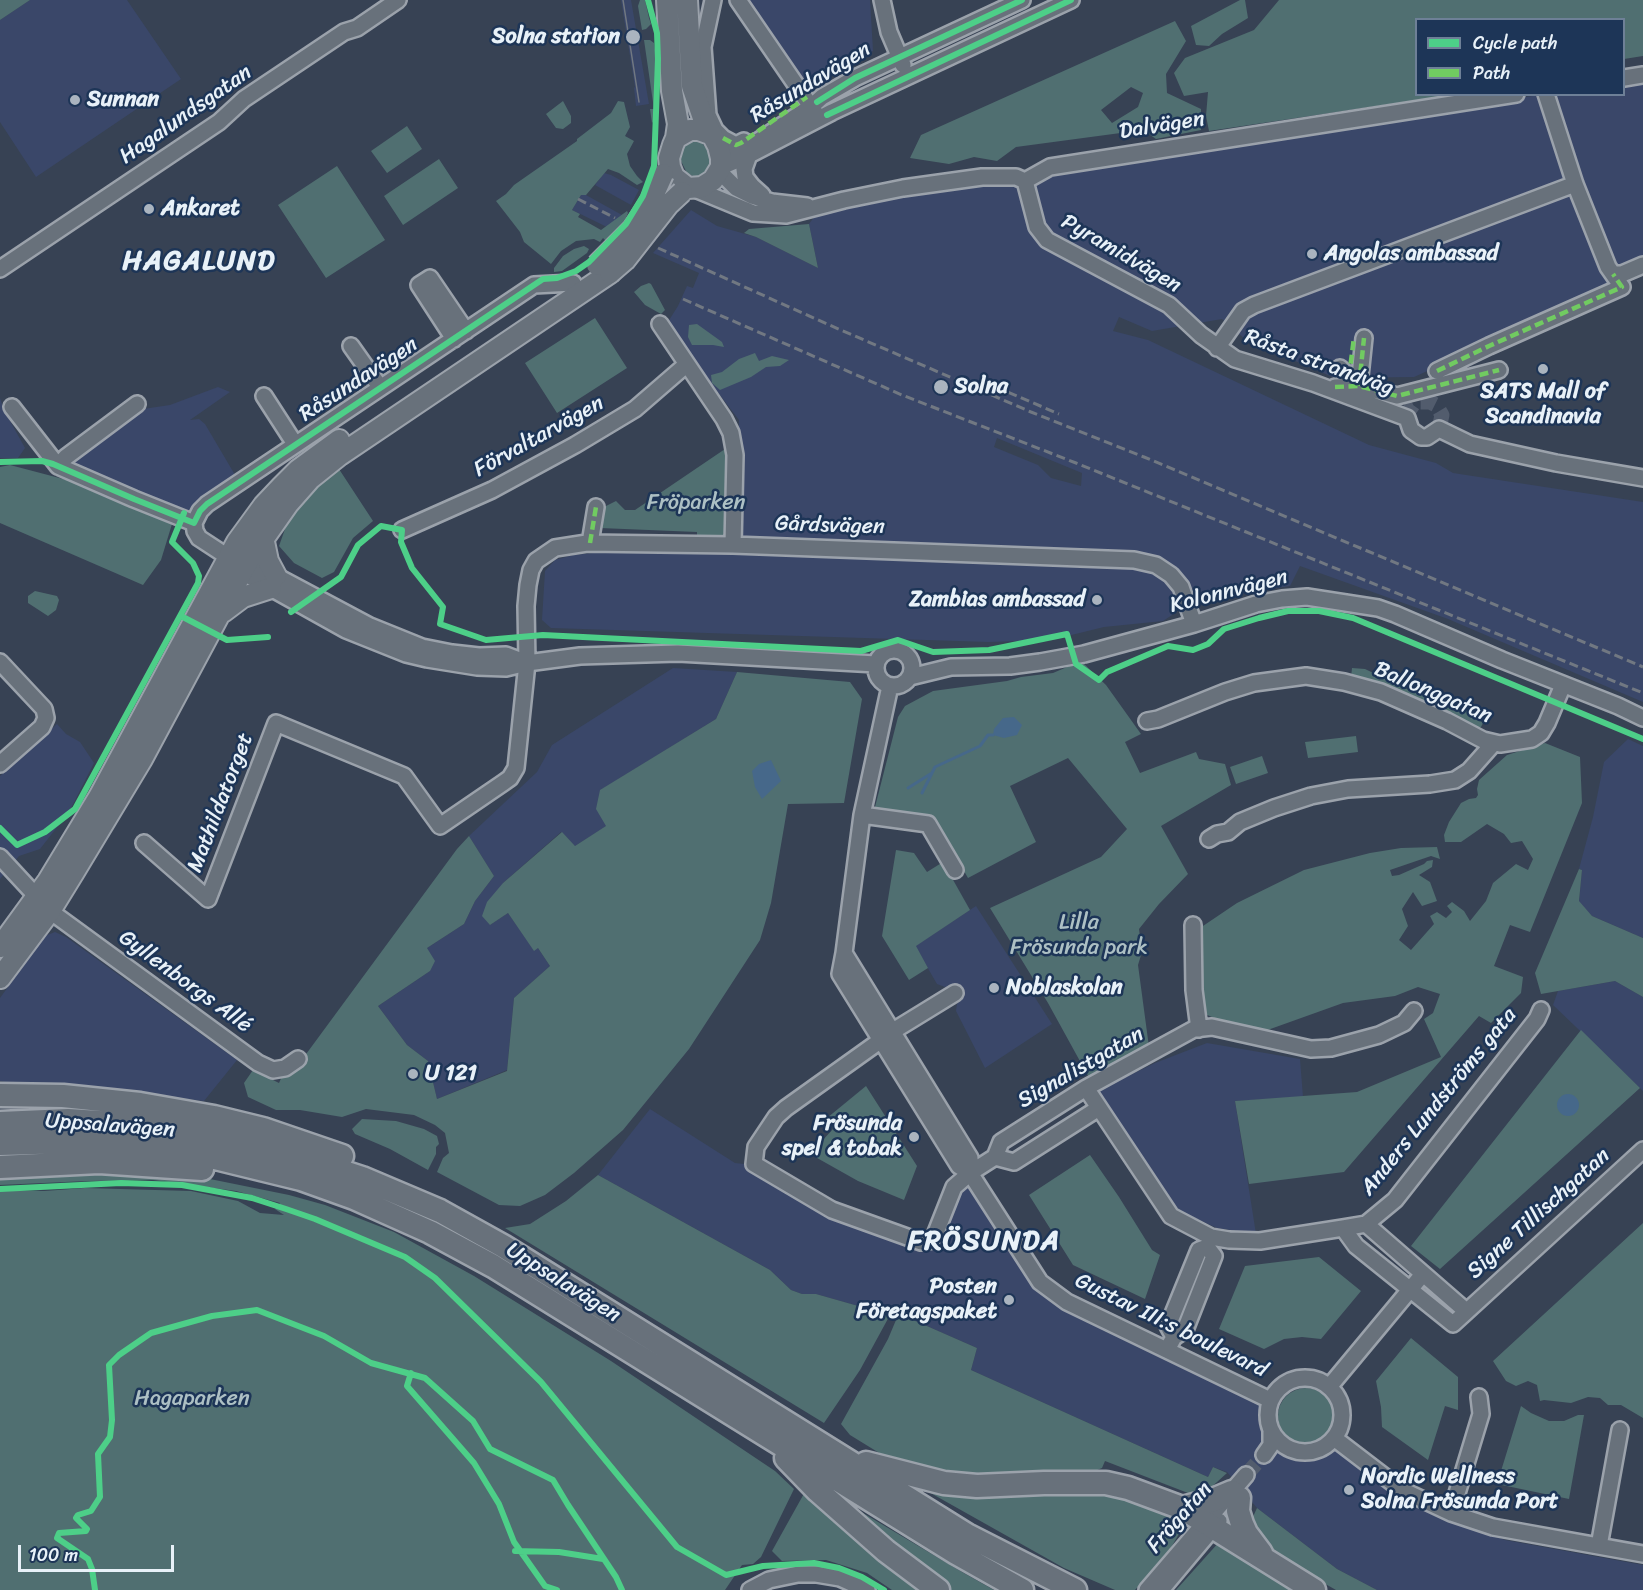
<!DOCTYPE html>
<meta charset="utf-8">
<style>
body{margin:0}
#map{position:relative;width:1643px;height:1590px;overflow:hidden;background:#374254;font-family:Sriracha,sans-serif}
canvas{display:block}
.legend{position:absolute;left:1415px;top:18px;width:210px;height:78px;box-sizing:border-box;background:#1d3557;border:2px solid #6e8097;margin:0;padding:8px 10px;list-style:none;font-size:18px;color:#e8f1f8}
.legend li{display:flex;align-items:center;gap:12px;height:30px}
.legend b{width:30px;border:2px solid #6e8097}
.scale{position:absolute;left:18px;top:1545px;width:156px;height:27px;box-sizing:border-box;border:3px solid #e8f1f8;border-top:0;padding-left:8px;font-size:18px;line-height:21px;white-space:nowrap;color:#e8f1f8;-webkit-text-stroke:4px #1d3557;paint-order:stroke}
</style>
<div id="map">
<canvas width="1643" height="1590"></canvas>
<ul class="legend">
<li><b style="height:8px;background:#4dcf88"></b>Cycle path</li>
<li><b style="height:8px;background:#71cb61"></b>Path</li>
</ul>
<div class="scale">100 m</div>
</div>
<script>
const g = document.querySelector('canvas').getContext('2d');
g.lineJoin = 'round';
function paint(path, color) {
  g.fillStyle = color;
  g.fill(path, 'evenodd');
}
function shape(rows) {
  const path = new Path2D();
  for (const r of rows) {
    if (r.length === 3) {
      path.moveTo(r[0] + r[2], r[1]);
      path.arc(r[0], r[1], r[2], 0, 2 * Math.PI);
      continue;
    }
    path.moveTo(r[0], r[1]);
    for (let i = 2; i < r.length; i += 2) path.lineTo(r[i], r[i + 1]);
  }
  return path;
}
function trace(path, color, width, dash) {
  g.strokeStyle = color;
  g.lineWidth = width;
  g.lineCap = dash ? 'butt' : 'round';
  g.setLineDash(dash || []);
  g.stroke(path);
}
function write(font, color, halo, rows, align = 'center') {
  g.font = font + ' Sriracha,sans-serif';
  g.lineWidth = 5;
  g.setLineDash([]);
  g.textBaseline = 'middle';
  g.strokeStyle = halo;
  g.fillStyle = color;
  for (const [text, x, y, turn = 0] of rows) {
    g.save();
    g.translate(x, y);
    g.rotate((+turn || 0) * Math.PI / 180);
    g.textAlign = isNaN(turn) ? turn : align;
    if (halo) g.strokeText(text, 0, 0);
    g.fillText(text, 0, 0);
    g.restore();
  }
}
paint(shape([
 [30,0,127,0,181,79,36,177,0,122,0,20],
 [621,0,631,0,649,104,636,106,634,88,635,87],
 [748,0,870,0,873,51,807,83,784,55],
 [1643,78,1643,274,1414,377,1335,378,1246,340,1222,319,1152,331,1119,317,1113,331,1148,340,1369,445,1436,463,1453,473,1643,502,1643,702,1448,619,1300,566,1290,586,1213,598,1202,594,1176,607,1172,615,1163,621,1104,627,1051,640,989,642,551,628,542,620,545,571,555,560,573,555,736,539,739,420,666,325,678,306,687,286,693,288,699,273,653,253,691,210,717,226,756,237,818,268,809,224,817,213,1046,172,1539,95,1624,94,1624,81],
 [997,438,1082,473,1081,486,1051,478,1038,465,994,447],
 [604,173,611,175,639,190,631,205,595,185],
 [581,195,586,195,622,215,607,227,572,210],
 [218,387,230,392,190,420,199,419,205,424,238,480,187,513,67,468,143,409,170,405],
 [0,398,4,410,25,448,18,458,0,458],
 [673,668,737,672,716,719,601,790,607,826,575,846,561,832,503,883,490,925,508,913,534,950,538,948,550,966,514,998,507,1070,437,1099,428,1061,407,1045,378,1006,430,971,427,948,464,924,475,901,494,876,469,836,537,772,552,745],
 [57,724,66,734,80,742,94,763,69,812,40,849,19,856,0,879,0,776],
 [1628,739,1643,746,1643,938,1592,916,1579,902,1582,870,1579,869,1593,817,1604,762],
 [976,906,1052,1024,985,1068,956,1011,957,1004,962,997,962,991,957,986,945,987,937,984,915,946],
 [55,932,66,937,237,1060,204,1101,68,1085,27,1086,0,1081,0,998,45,936],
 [1615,981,1643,997,1643,1091,1553,1005,1558,991],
 [1207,1043,1300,1059,1303,1097,1235,1101,1256,1234,1217,1228,1177,1210,1115,1121,1097,1091,1155,1063],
 [650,1109,735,1163,753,1165,921,1243,955,1188,970,1174,1040,1283,1270,1401,1267,1418,1271,1433,1281,1445,1301,1453,1315,1452,1332,1441,1402,1499,1505,1540,1643,1565,1643,1590,1377,1590,1337,1569,1257,1508,1227,1472,1213,1467,1208,1477,971,1370,977,1348,895,1312,890,1315,816,1294,802,1294,791,1290,770,1270,598,1175]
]), '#3a4769');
paint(shape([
 [0,0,30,0,0,20],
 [640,0,645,0,649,18,651,24,646,29,642,30,638,6],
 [1240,0,1245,0,1248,18,1222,34,1209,46,1196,45,1191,26],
 [1279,0,1643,0,1643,56,1624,59,1624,20,1416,20,1416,94,1451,95,1209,131,1206,116,1208,92,1184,96,1174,73,1185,58,1254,30],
 [1175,21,1186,41,1166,74,1167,93,1201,109,1201,130,1156,139,1143,130,1016,147,997,161,974,157,949,164,910,158,921,135],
 [1131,87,1143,93,1138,107,1112,123,1101,110],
 [644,40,650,40,654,43,656,57,654,120,652,123,650,109,654,109],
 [563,101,571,116,571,123,563,129,556,128,546,114],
 [618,101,624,102,630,127,625,136,634,141,627,154,630,166,637,176,643,182,637,185,619,173,608,169,586,195,581,195,572,210,580,214,578,217,601,230,627,211,628,213,623,225,607,242,603,238,600,242,594,239,576,241,561,251,551,264,524,242,520,232,496,201,506,194,514,185,577,141,577,139,611,113],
 [407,126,422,149,387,173,371,151],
 [690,141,696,141,702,143,709,152,709,167,700,176,693,176,687,173,681,161,681,150],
 [439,159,458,188,403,225,384,196],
 [337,166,385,240,326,278,278,205],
 [809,224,818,268,756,237,744,233,749,229],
 [584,246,589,249,587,253,562,271,554,272,554,268,563,256,574,249],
 [649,283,651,284,665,310,661,314,645,305,634,292,641,286],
 [595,318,627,368,557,413,525,363],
 [697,324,722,342,724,347,713,345,692,345,688,337,689,325],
 [755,353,759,361,772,356,789,360,780,366,766,367,751,377,720,390,712,383,711,375,722,372,739,359],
 [725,449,725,538,697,539,697,532,600,528,598,510,616,501,625,510,635,510],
 [10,465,67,480,172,524,161,560,143,585,0,523,0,467],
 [337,466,373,521,353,538,334,572,322,578,294,563,279,546,290,515,306,494],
 [35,591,57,596,59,600,56,610,48,616,28,603,28,596],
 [1081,661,1106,685,1141,734,1125,742,1140,773,1196,752,1199,759,1225,764,1231,785,1161,826,1188,874,1159,904,1139,929,1142,952,1138,965,1149,1047,1092,1083,1048,1003,990,908,1101,857,1127,829,1068,758,1010,786,1036,842,968,878,938,826,885,812,875,807,898,717,905,706,933,691,1007,681,1021,677,1053,673],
 [1352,668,1365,669,1413,692,1431,690,1470,711,1483,723,1481,727,1477,728,1445,711,1390,687,1351,678],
 [737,672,850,682,862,699,844,803,788,804,771,903,760,940,689,1049,623,1130,574,1173,545,1195,520,1206,499,1205,437,1172,443,1158,449,1153,445,1133,435,1125,414,1115,366,1109,342,1117,300,1110,276,1110,248,1097,244,1083,253,1070,279,1083,283,1074,301,1061,457,849,469,836,494,876,475,901,464,924,427,948,435,961,430,971,378,1006,407,1045,428,1061,437,1099,507,1071,514,998,550,966,538,948,534,951,508,913,490,925,482,916,487,902,503,883,562,832,575,846,606,826,596,809,600,790,716,719],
 [1356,736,1358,752,1308,758,1305,742],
 [1545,743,1580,757,1582,803,1530,932,1510,925,1494,966,1523,977,1521,993,1491,1023,1479,1016,1344,1172,1249,1184,1235,1101,1357,1092,1441,1057,1424,1019,1433,1013,1440,994,1418,987,1395,996,1343,1003,1262,1032,1237,1028,1205,1014,1200,928,1237,903,1304,870,1370,853,1401,848,1437,847,1440,859,1431,856,1390,870,1392,876,1399,875,1424,864,1427,861,1433,860,1432,867,1419,875,1430,882,1437,901,1422,906,1413,892,1402,909,1408,926,1399,940,1411,950,1434,924,1430,916,1437,912,1446,918,1452,912,1447,906,1452,902,1464,911,1470,921,1486,901,1493,883,1516,864,1528,870,1533,859,1522,841,1511,843,1504,834,1487,824,1461,842,1445,842,1444,835,1449,822,1461,803,1469,799,1476,798,1478,795,1477,789,1479,780,1507,755],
 [1262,756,1268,773,1236,784,1230,767],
 [896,850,914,853,927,872,943,862,970,910,916,946,928,968,909,980,882,936],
 [1579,869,1582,870,1579,901,1592,916,1643,938,1643,997,1615,981,1541,994,1535,973],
 [1581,1030,1640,1088,1440,1269,1411,1246],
 [866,1086,917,1166,904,1200,858,1181,810,1154,833,1129,827,1118],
 [362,1119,396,1121,424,1129,437,1136,439,1144,436,1147,436,1154,428,1170,390,1149,355,1134,352,1129],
 [1090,1155,1119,1197,1152,1250,1160,1255,1145,1299,1073,1265,1029,1195],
 [95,1169,205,1178,289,1195,325,1205,394,1232,474,1276,611,1361,775,1471,794,1489,761,1557,753,1564,742,1565,725,1590,0,1590,0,1190,44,1191,85,1188,191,1191,238,1201,260,1213,284,1215,275,1209,280,1203,236,1191,153,1180,87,1181,0,1185,0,1173],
 [598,1175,770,1270,791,1290,802,1294,816,1294,890,1315,860,1370,824,1423,505,1228,530,1224,566,1201],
 [1643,1223,1643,1418,1621,1405,1608,1405,1600,1398,1588,1397,1571,1403,1544,1400,1540,1401,1537,1385,1528,1381,1516,1386,1506,1381,1493,1361],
 [1319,1257,1361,1291,1321,1339,1302,1337,1284,1339,1264,1349,1219,1329,1245,1266],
 [895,1312,977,1348,971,1370,1208,1477,1213,1467,1227,1473,1207,1491,1199,1495,1188,1493,1105,1461,1102,1468,1088,1474,968,1479,889,1459,850,1435,841,1424,888,1339,896,1320],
 [1411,1338,1458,1377,1458,1410,1445,1406,1428,1460,1382,1427,1381,1407,1376,1381],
 [1306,1416,28],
 [1521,1406,1531,1413,1549,1421,1564,1421,1578,1415,1584,1415,1569,1499,1497,1484],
 [911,1482,1124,1493,1186,1522,1166,1556,1135,1590,1115,1590,1064,1568],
 [821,1488,962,1572,994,1590,949,1590],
 [806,1490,923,1590,892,1590,867,1573,826,1560,782,1561,772,1551],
 [1257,1508,1337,1569,1377,1590,1336,1590,1292,1565,1266,1545,1251,1521],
 [1220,1541,1299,1590,1176,1590]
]), '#506f71');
paint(shape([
 [1014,717,1022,725,1017,735,1004,738,993,735,994,729,1003,718],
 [771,760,781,781,762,799,755,787,752,771,759,764],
 [1568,1105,11]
]), '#46688a');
trace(shape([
 [908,788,932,773],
 [922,793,935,767,980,746,988,735,993,735]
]), '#46688a', 3);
trace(shape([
 [1407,418,1408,412,1413,405,1419,402,1430,402,1436,405,1442,415,1439,429],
 [1246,1475,1264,1455]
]), '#525c6d', 15, [15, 8]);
const minor = shape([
 [713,0,703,47,708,115,715,130,723,138,736,145,744,141],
 [738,0,816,114],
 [882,0,889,32,903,65],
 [1624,78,1643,75],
 [720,151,732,151,752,145,812,106,822,97,855,78,1022,0],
 [749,155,744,169,745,177,752,186,762,195],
 [721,167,749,155,832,112,1071,0],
 [719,171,736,188,752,196,772,202,807,206],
 [1025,181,1037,227,1047,240,1169,305,1201,335,1235,359,1313,383,1407,418,1411,430,1421,437,1427,437,1439,429,1470,444,1556,463,1643,478],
 [1025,181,1050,167,1516,94],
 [695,189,753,213,786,215,844,200,903,188,982,177,1016,177,1025,181],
 [0,269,219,122,244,99,344,32,357,28,398,0],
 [1613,274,1622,274,1643,265],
 [660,324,724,419,731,433,735,455,733,545],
 [454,339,419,285,430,278,466,331],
 [351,346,380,387],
 [1217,348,1243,311,1254,305,1575,184],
 [1340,368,1359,386],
 [1437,371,1489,346,1622,287,1608,267,1575,184,1546,94],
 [1359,386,1364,338],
 [1335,387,1359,386,1397,396,1499,370],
 [264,396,295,444],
 [12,407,58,466,134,499,194,523],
 [58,466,66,457,137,404],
 [194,523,195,531,199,538,228,557,242,572,346,630,406,654,427,659,477,667,506,668,527,663,580,656,678,653,876,664],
 [194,523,200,511,207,504,534,285,573,283],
 [402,530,492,490,575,445,635,409,687,364],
 [590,543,596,507],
 [237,559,248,561,370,626,422,647,452,653,479,656,506,655,527,663],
 [894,668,18],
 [0,662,44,709,46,718,42,727,0,764],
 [910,677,951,667,1010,666,1040,662,1084,654,1194,624,1256,604,1282,599,1307,597,1378,608,1395,614,1502,660,1618,706,1643,718],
 [890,686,862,815,844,953,840,974,959,1166,970,1173,1040,1282,1067,1302,1270,1400],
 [1147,721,1158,719,1225,692,1254,683,1306,676,1344,682,1381,692,1447,721,1483,740,1500,744,1532,739,1541,733,1547,723,1563,685],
 [862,815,928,824,955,870],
 [1209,839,1217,834,1228,832,1240,822,1274,808,1311,796,1348,789,1430,784,1455,780,1469,771,1493,744],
 [144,843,208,899,276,723,404,776,440,826,503,783,510,778,516,768,527,663,526,606,528,585,531,570,536,561,555,548,587,543,733,545,1134,560,1156,565,1171,575,1181,587,1194,624],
 [0,857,50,911,258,1063,273,1070,285,1068,298,1059],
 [1193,925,1194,990,1199,1029],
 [844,953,970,1158,970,1173],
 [955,993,898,1028,786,1108,776,1117,756,1147,754,1164,832,1210,921,1242,929,1241,935,1235,954,1187,970,1173,995,1157],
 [1086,1088,1171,1216,1211,1237,1229,1240,1260,1241,1343,1228,1366,1224,1395,1200,1537,1019,1541,1010],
 [1099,1108,1014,1162,995,1157,1001,1142,1086,1088,1194,1029,1212,1027,1311,1049,1331,1048,1379,1035,1404,1023,1414,1011],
 [1366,1224,1466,1311],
 [1343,1228,1356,1246,1453,1324,1643,1150],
 [1174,1337,1168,1326,1199,1250,1207,1247],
 [1167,1350,1174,1337,1185,1330,1214,1256,1207,1247],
 [1305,1415,37],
 [1329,1387,1423,1274],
 [1334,1438,1402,1490,1451,1513,1493,1527,1643,1554],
 [1264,1455,1271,1445,1271,1432],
 [1451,1513,1481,1414,1479,1397],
 [1599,1546,1620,1430],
 [750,1590,769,1580,798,1574,816,1574,840,1578,867,1590],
 [1147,1590,1246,1475],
 [1161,1590,1219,1521]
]);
const major = shape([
 [667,0,672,91,678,124,676,138],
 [687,0,692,86,703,118,718,146,721,158,721,167,713,180,702,187,688,188,674,177,670,167,669,158,673,145,676,138,690,130,699,130,710,134],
 [263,537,268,561,276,576],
 [223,612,243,597,271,588],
 [0,947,48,881,99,797,237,542,264,505,281,487,298,470,339,440],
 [0,978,50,911,74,872,142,759,248,561,288,504,310,479,340,455,610,273]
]);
const highway = shape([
 [0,1095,63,1096,140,1104,214,1117,263,1129,342,1156],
 [0,1123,68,1120,144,1125,212,1135,307,1160,362,1178,440,1211,503,1246,967,1535,1075,1590],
 [0,1144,68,1142,142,1147,207,1156,301,1179,354,1198,430,1232,493,1266,956,1553,1022,1590],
 [0,1167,99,1162,202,1169],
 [786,1458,818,1491,886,1551,938,1590],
 [866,1463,944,1483,977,1486,1044,1483,1106,1483,1128,1488,1182,1508,1314,1590],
 [1239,1498,1238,1511,1242,1524,1246,1533,1261,1553],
 [1182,1508,1213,1500,1232,1492]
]);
trace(minor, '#9ba2ab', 20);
trace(major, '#9ba2ab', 24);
trace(highway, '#9ba2ab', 27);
trace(minor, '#68717b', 15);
trace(major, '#68717b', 20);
trace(highway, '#68717b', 22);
trace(shape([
 [623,0,639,102]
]), '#717882', 1.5);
trace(shape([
 [578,199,615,218],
 [658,248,827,324,1031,412,1144,457,1643,667],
 [683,299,902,395,1076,463,1643,693],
 [996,387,1059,414]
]), '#717882', 3, [9, 4.5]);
const majorBridge = shape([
 [597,265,633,229,650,203,663,174],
 [610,273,625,260,668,205,682,192]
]);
trace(majorBridge, '#9ba2ab', 24, []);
trace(majorBridge, '#68717b', 20);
trace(shape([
 [723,138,736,145,741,143,807,97],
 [1437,371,1489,346,1622,287,1613,274],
 [1349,377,1354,337],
 [1359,386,1364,338],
 [1335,387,1359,386,1397,396,1499,370],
 [590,543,596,507]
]), '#71cb61', 4.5, [9, 4.5]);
trace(shape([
 [817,102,855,78,1022,0],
 [827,115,1071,0],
 [0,462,42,461,53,464,134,499,194,523,200,511,207,504,543,279,557,278,576,271,589,262,626,224,643,196,654,166,658,59,657,33,648,0],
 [291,612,341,577,358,545,381,526,402,530,401,542,412,568,443,607,440,624,486,640,543,635,861,651,898,640,933,652,989,650,1067,634,1076,664,1099,680,1107,672,1168,646,1193,650,1208,644,1224,629,1259,618,1288,611,1319,611,1353,618,1643,739],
 [181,616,227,640,268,637],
 [0,828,17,845,45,832,75,809,198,583,199,576,193,563,172,542,184,513],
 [0,1189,121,1183,182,1185,252,1198,286,1209,315,1219,405,1257,435,1278,541,1382,677,1547,726,1575,763,1566,814,1563,839,1568,862,1577,884,1590],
 [411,1373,407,1386,474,1463,499,1504,514,1542,545,1586,557,1590],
 [515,1551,559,1552,603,1559],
 [95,1590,92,1569,88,1559,57,1538,59,1533,86,1531,87,1529,76,1518,78,1515,91,1511,100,1497,98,1454,110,1437,112,1420,109,1365,119,1355,151,1333,212,1316,257,1310,324,1336,371,1363,425,1378,473,1421,490,1449,553,1480,568,1505,616,1577,622,1590]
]), '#4dcf88', 6);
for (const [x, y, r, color] of [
 [633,37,8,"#aab4bf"],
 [75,100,6,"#aab4bf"],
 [149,209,6,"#aab4bf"],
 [1312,254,6,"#aab4bf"],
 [1543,369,6,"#aab4bf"],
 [941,387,8,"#aab4bf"],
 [1097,600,6,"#aab4bf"],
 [994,988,6,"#aab4bf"],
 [413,1074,6,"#aab4bf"],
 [914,1137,6,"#aab4bf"],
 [1009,1300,6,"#aab4bf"],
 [1349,1490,6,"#aab4bf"]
]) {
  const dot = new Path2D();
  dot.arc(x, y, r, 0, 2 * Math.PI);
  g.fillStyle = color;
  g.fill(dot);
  trace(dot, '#1d3557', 2);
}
write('bold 22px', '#e8f1f8', '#1d3557', [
 ["Solna station",620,37,"right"],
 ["Sunnan",87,100],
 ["Ankaret",161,209],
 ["Angolas ambassad",1324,254],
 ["Solna",954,387],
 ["SATS Mall of",1543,392,"center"],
 ["Scandinavia",1543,417,"center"],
 ["Zambias ambassad",1085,600,"right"],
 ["Noblaskolan",1006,988],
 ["U 121",425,1074],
 ["Frösunda",902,1124,"right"],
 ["spel & tobak",902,1149,"right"],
 ["Posten",997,1287,"right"],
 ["Företagspaket",997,1312,"right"],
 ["Nordic Wellness",1361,1477],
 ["Solna Frösunda Port",1361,1502]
], 'left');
write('22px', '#e8f1f8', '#1d3557', [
 ["Råsundavägen",811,83,-31],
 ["Hagalundsgatan",186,115,-35],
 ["Dalvägen",1162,126,-9],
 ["Pyramidvägen",1121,254,30],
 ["Råsta strandväg",1319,363,20],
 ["Råsundavägen",359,380,-33],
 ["Förvaltarvägen",539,437,-29],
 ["Gårdsvägen",830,526,2],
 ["Kolonnvägen",1229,592,-14],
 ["Ballonggatan",1433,693,23],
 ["Mathildatorget",221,803,-69],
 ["Gyllenborgs Allé",185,982,36],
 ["Signalistgatan",1081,1068,-30],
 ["Anders Lundströms gata",1439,1102,-51],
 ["Uppsalavägen",110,1126,4],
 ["Signe Tillischgatan",1539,1214,-42],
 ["Uppsalavägen",563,1283,32],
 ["Gustav III:s boulevard",1171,1326,26],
 ["Frögatan",1180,1518,-49]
]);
write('22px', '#adc0c4', '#1d3557', [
 ["Fröparken",696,503],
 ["Lilla",1079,923],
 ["Frösunda park",1079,948],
 ["Hagaparken",192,1399]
]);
g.letterSpacing = '1.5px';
write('bold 28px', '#e8f1f8', '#1d3557', [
 ["HAGALUND",199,262],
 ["FRÖSUNDA",984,1242]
]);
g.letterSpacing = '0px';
</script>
